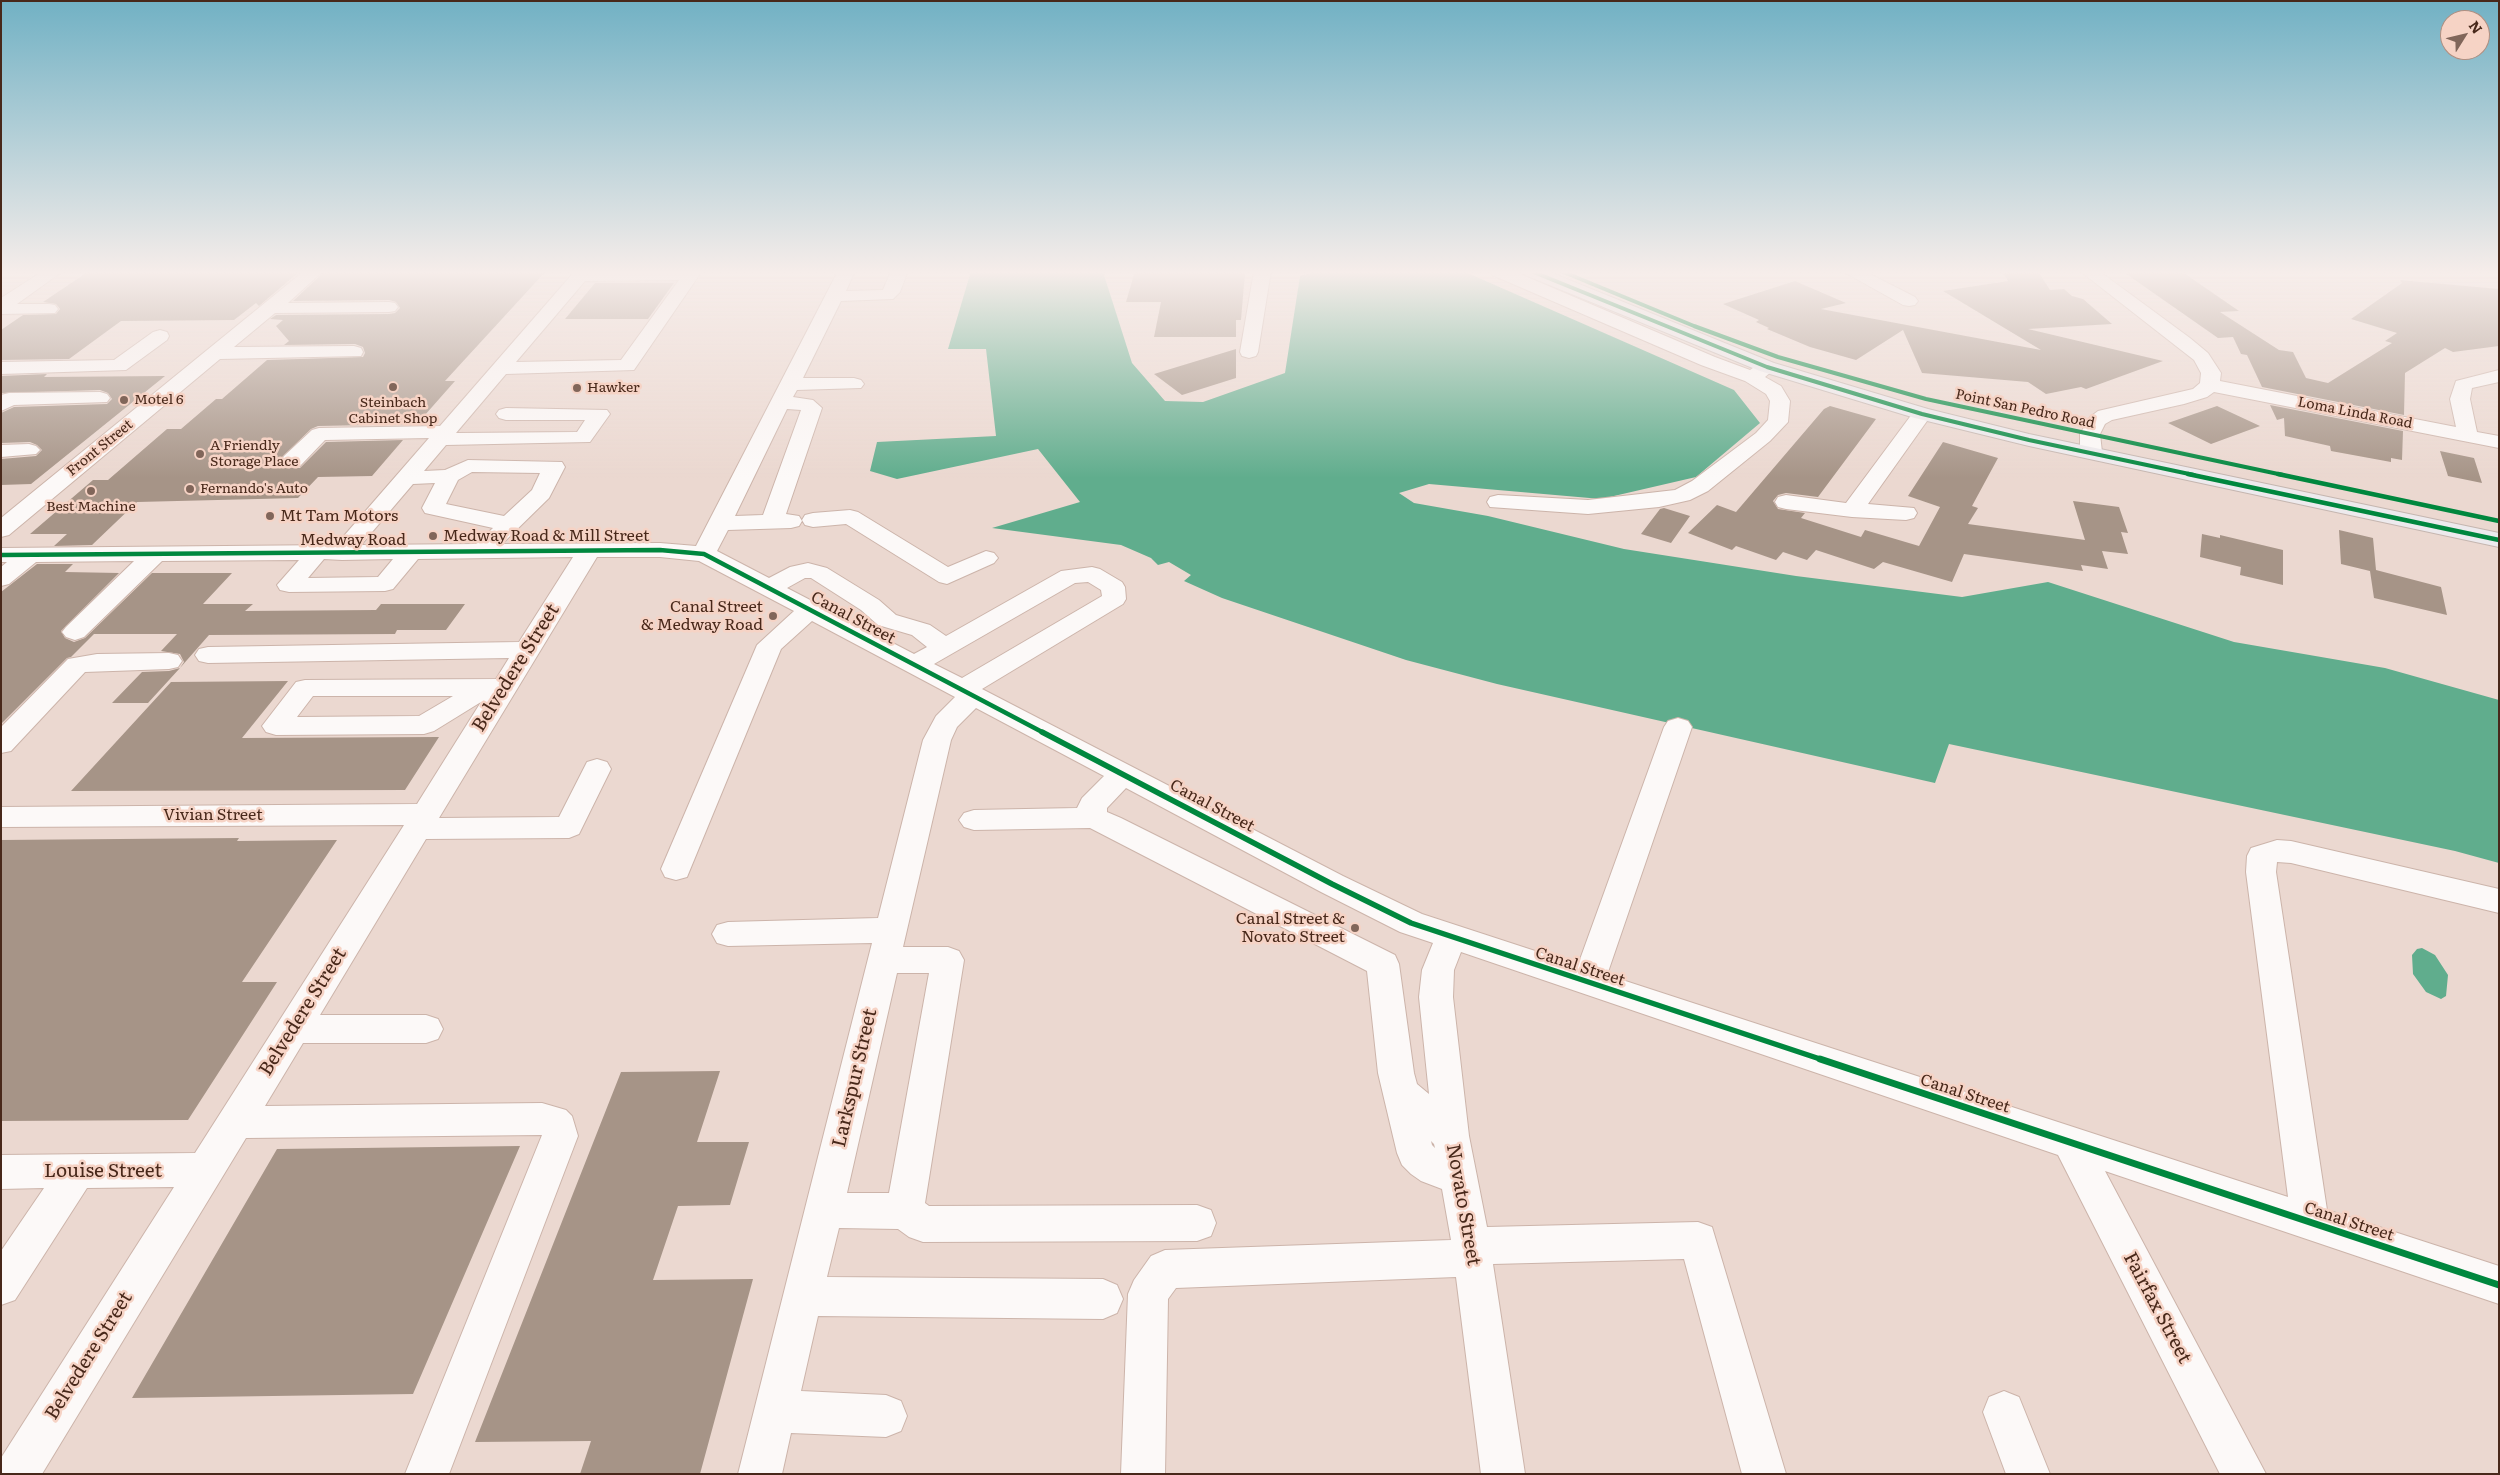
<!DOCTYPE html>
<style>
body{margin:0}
#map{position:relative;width:2500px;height:1475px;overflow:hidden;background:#ebd8d0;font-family:Literata,serif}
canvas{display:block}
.frame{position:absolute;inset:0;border:2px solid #48281a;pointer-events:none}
.north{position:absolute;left:2440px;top:10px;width:50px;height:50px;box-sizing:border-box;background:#f6d3c5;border:1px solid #b08f81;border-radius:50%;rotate:54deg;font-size:14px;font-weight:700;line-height:20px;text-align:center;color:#48281a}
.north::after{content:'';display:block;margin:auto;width:18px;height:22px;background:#81665a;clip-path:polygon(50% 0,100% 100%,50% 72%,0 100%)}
</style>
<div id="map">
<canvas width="2500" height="1475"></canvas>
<div class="frame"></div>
<div class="north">N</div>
</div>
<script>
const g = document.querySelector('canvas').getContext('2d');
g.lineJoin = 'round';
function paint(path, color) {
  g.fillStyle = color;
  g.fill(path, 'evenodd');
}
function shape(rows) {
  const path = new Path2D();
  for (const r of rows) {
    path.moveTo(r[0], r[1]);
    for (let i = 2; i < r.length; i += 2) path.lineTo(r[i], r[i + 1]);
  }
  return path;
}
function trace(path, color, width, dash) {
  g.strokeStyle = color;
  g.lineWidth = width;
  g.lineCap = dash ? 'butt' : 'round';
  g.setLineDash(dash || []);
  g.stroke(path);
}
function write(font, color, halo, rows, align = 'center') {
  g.font = font + ' Literata,serif';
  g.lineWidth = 5;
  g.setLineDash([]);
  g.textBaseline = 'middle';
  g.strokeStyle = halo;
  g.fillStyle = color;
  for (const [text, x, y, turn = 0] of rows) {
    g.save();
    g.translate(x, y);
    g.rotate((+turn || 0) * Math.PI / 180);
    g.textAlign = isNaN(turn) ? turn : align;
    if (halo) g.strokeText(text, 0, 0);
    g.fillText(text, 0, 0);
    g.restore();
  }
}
paint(shape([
 [971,271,1105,271,1104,275,1132,363,1165,401,1203,402,1285,373,1300,276,1320,271,1463,271,1734,390,1760,423,1696,477,1601,499,1429,484,1399,493,1414,503,1488,516,1624,549,1796,576,1962,597,2048,582,2234,642,2385,668,2499,700,2499,863,2455,851,1949,744,1935,783,1497,684,1406,660,1222,598,1184,581,1191,575,1169,562,1158,565,1151,558,1121,545,992,528,1080,502,1038,449,897,479,870,471,877,442,996,436,986,349,948,349],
 [2422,948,2435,955,2448,975,2446,996,2441,999,2426,992,2413,974,2412,955,2417,949]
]), '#60ad8d');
paint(shape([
 [89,271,203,271,201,273,299,272,259,306,256,303,234,320,121,321,69,359,1,360,1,330,23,315,56,314,60,309,56,304,43,302],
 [546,271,445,381,455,381,417,424,318,426,311,429,279,460,284,468,300,468,326,442,403,440,372,476,318,477,298,498,137,502,92,545,54,546,67,534,30,534,93,480,108,480,167,429,181,429,216,399,222,399,267,360,363,357,365,353,363,347,355,344,284,345,289,341,276,326,283,320,270,319,276,315,389,314,395,313,400,308,396,302,389,300,293,301,324,272],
 [1135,271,1245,273,1241,320,1236,320,1236,337,1154,337,1161,302,1126,302],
 [2002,271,2038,271,2050,290,2064,289,2072,296,2083,299,2112,324,2028,329,2163,361,2086,389,2081,387,2046,394,2028,382,1922,373,1903,330,1856,360,1810,347,1767,329,1769,328,1756,322,1759,320,1723,304,1795,281,1846,303,1821,309,2041,350,1943,291,2008,281],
 [2122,271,2181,271,2239,311,2220,312,2279,350,2293,352,2306,378,2328,383,2392,343,2385,341,2397,333,2351,319,2402,283,2400,280,2499,289,2499,346,2453,352,2445,348,2405,373,2404,415,2262,387,2247,355,2241,354,2233,337,2218,338],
 [595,283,674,283,648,319,565,319],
 [1236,349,1236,378,1182,395,1154,374],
 [47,374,44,377,165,376,31,484,1,485,1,459,36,456,42,450,37,445,30,442,1,443,1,413,14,407,107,404,112,399,108,393,100,390,1,393,1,376],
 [2270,405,2403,431,2402,460,2391,458,2391,462,2331,451,2330,446,2285,436,2284,418,2277,420],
 [1830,406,1876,419,1818,497,1786,493,1778,495,1773,501,1778,509,1805,513,1801,518,1861,537,1865,530,1919,546,1940,507,1908,496,1943,442,1998,458,1972,506,1978,508,1968,524,2085,540,2073,501,2119,507,2128,533,2121,532,2128,554,2102,551,2108,569,2081,565,2083,571,1964,554,1952,582,1883,562,1874,569,1816,550,1807,560,1783,552,1776,560,1736,546,1732,550,1688,533,1717,505,1736,512,1824,409],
 [2217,406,2260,426,2211,444,2168,423],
 [2440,451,2474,458,2482,483,2448,476],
 [1664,508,1690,516,1671,543,1641,534,1660,509],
 [2339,530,2373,538,2376,570,2441,587,2447,615,2374,598,2370,571,2341,564],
 [2202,534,2220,538,2220,535,2283,550,2283,585,2240,575,2241,567,2200,557],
 [37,564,73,564,65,572,119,573,61,631,65,638,74,642,85,638,152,573,232,573,203,604,253,604,245,611,376,610,381,604,465,604,446,630,397,630,395,634,209,635,180,668,184,662,180,654,161,651,177,634,94,634,71,657,67,658,1,724,1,592],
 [180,668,148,703,112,703,142,672,169,671],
 [288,681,242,738,439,737,405,790,71,791,171,682],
 [239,838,237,841,337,840,242,982,277,982,188,1120,1,1121,1,840],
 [720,1071,697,1142,749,1142,730,1205,678,1206,653,1280,753,1279,700,1474,580,1474,591,1441,475,1442,621,1072],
 [520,1146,413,1394,132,1398,277,1149]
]), '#a69487');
const minor = shape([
 [43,271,63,271,17,304,49,304,55,305,58,309,55,313,1,314,1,298,43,271],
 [304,271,323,271,288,303,389,302,395,303,398,307,395,311,389,312,275,313,234,347,354,346,361,348,363,352,361,356,220,359,9,535,1,537,1,518,304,271],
 [575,271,702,271,634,370,506,374,456,433,577,432,585,420,506,420,499,418,496,414,499,410,506,408,607,410,610,414,590,442,446,445,424,471,445,470,468,460,562,462,565,467,549,498,502,544,660,543,696,546,838,271,855,271,846,291,883,290,891,271,908,271,900,292,893,299,841,301,803,378,854,378,861,380,864,384,861,388,797,390,793,397,813,400,822,408,786,514,799,516,802,521,799,526,791,528,728,530,717,551,769,578,790,567,808,563,827,568,879,600,896,615,930,625,946,636,1061,571,1092,567,1100,569,1122,582,1125,587,1126,599,1123,604,982,689,1343,876,1422,914,1578,965,1664,727,1668,721,1678,718,1688,721,1692,727,1607,975,2288,1197,2246,872,2247,856,2251,848,2277,840,2291,841,2499,889,2499,913,2291,863,2277,862,2276,872,2327,1210,2499,1266,2499,1304,2105,1171,2266,1474,2220,1474,2058,1155,1461,952,1454,970,1453,997,1469,1136,1487,1227,1698,1222,1712,1227,1786,1474,1742,1474,1684,1259,1493,1264,1525,1474,1481,1474,1456,1277,1176,1288,1168,1299,1165,1474,1121,1474,1128,1294,1134,1280,1151,1256,1165,1250,1451,1240,1442,1189,1421,1181,1411,1174,1402,1165,1397,1153,1378,1073,1367,971,1090,828,974,830,964,827,959,820,964,813,974,810,1077,808,1082,798,1104,776,976,708,957,727,951,740,903,947,948,947,959,951,964,960,925,1203,929,1206,1197,1205,1211,1210,1216,1223,1211,1236,1197,1241,923,1242,909,1237,898,1229,839,1228,827,1277,1103,1279,1117,1285,1123,1299,1117,1313,1103,1319,818,1316,801,1391,886,1395,901,1401,907,1416,901,1431,886,1437,791,1433,782,1474,738,1474,872,943,728,946,717,943,712,934,717,925,728,922,878,918,923,740,936,716,955,697,812,621,781,649,687,877,676,880,665,877,661,869,757,645,794,611,699,561,660,557,597,557,439,818,559,817,587,762,597,759,607,762,611,769,579,834,569,838,426,839,320,1015,426,1015,438,1019,443,1029,438,1039,426,1043,303,1043,265,1106,542,1103,566,1110,572,1116,578,1136,449,1474,405,1474,542,1135,246,1138,42,1474,1,1474,1,1458,174,1187,87,1188,15,1300,1,1305,1,1251,44,1188,1,1189,1,1155,195,1153,404,825,1,827,1,807,417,804,481,702,434,731,424,734,276,735,266,732,262,726,296,682,305,680,496,679,509,658,208,663,199,661,195,655,199,649,208,647,519,642,573,557,418,559,393,589,385,591,289,592,280,590,277,585,299,560,162,561,84,637,75,640,66,637,62,632,66,627,134,561,36,562,9,584,1,586,1,567,7,562,1,562,1,548,336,545,429,438,325,440,300,466,292,467,284,466,281,461,284,456,312,430,319,428,440,426,575,271],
 [679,280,621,360,516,362,585,281,679,280],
 [787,409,801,410,763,515,735,516,787,409],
 [472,472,540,473,532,490,504,516,446,504,458,480,472,472],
 [435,483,422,508,425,513,493,528,476,544,361,545,413,484,435,483],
 [324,559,342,560,393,559,378,577,308,578,324,559],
 [805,578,811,578,861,610,878,625,912,635,927,647,914,654,787,588,805,578],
 [1088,582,1101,590,1102,596,962,678,934,664,1075,583,1088,582],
 [313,696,453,696,419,716,297,717,313,696],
 [1126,788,1321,892,1400,932,1433,943,1422,970,1419,997,1429,1094,1417,1084,1414,1073,1399,964,1395,955,1121,818,1107,812,1107,808,1126,788],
 [897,973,929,973,889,1193,847,1193,897,973],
 [1431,1141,1434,1144,1435,1148,1432,1145,1431,1141],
 [1254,271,1271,271,1258,352,1256,356,1249,358,1242,356,1240,352,1254,271],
 [1490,271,1513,271,1715,357,1750,370,1760,363,1774,363,1777,367,1765,377,1781,386,1790,401,1788,422,1770,441,1708,491,1690,500,1659,507,1588,514,1490,507,1487,502,1490,497,1498,495,1588,500,1675,490,1692,481,1756,433,1768,420,1770,401,1766,394,1745,381,1701,365,1492,275,1490,271],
 [1842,271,1864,271,1915,297,1918,301,1915,305,1909,306,1903,305,1842,271],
 [2080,271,2099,271,2190,338,2208,353,2221,373,2220,381,2456,427,2450,399,2456,381,2499,370,2499,382,2472,388,2470,399,2477,432,2499,436,2499,448,2214,392,2207,397,2184,404,2112,420,2105,424,2100,434,2102,452,2098,456,2091,458,2084,456,2080,452,2080,434,2090,417,2098,411,2193,389,2200,383,2201,373,2194,360,2176,346,2080,271],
 [160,330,167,332,169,336,167,340,126,370,1,374,1,362,114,360,153,332,160,330],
 [100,392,107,394,110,398,107,402,14,405,1,411,1,395,9,393,100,392],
 [1922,408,1929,410,1932,414,1868,504,1914,508,1917,513,1914,518,1906,520,1852,517,1786,509,1778,507,1775,502,1778,497,1786,495,1846,503,1915,410,1922,408],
 [29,444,36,446,40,450,36,454,1,457,1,445,29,444],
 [850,510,858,512,948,567,986,551,994,553,998,558,994,563,947,584,939,582,846,524,813,527,805,525,802,520,805,515,813,513,850,510],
 [169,653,178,655,182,661,178,667,169,669,85,672,11,751,1,753,1,727,68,659,97,654,169,653],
 [2004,1391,2019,1397,2050,1474,2006,1474,1983,1412,1989,1397,2004,1391]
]);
const major = shape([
 [1523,271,1547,271,1774,363,1928,409,2029,434,2499,533,2499,547,2029,446,1915,418,1760,371,1525,275,1523,271]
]);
trace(minor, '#ccb4aa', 2);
trace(major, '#c5b6b0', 2);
paint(minor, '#fcf9f8');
paint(major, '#edeaed');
trace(shape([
 [1531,271,1767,367,1922,414,2029,440,2194,475],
 [1561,271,1694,326,1778,357,1926,399,2283,475]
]), '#00873e', 4);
trace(shape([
 [2188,474,2499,540],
 [2278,474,2499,521],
 [1,555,660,550,704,554,1044,733]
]), '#00873e', 4.5);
trace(shape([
 [1042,732,1332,884,1411,923,1823,1060]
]), '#00873e', 5.5);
trace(shape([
 [1820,1059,2499,1285]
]), '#00873e', 7);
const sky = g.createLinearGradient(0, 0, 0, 478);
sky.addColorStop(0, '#71b1c4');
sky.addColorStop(0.57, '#f6edea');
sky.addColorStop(1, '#f6edea00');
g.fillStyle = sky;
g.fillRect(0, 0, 2500, 478);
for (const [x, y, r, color] of [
 [393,387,5,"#81665a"],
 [577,388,5,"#81665a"],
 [124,400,5,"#81665a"],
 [200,454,5,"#81665a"],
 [190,489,5,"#81665a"],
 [91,491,5,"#81665a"],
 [270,516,5,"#81665a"],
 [433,536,5,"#81665a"],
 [773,616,5,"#81665a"],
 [1355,928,5,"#81665a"]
]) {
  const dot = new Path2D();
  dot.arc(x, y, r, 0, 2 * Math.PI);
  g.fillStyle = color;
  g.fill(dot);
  trace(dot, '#f6d3c5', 2);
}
write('14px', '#48281a', '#f6d3c5', [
 ["Hawker",587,388],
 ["Motel 6",134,400],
 ["Steinbach",393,403,"center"],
 ["Cabinet Shop",393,419,"center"],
 ["A Friendly",210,446],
 ["Storage Place",210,462],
 ["Fernando's Auto",200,489],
 ["Best Machine",91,507,"center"]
], 'left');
write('14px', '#48281a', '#f6d3c5', [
 ["Point San Pedro Road",2025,409,12],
 ["Loma Linda Road",2355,413,11],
 ["Front Street",100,448,-39]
]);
write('16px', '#48281a', '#f6d3c5', [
 ["Mt Tam Motors",280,516],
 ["Medway Road & Mill Street",443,536],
 ["Canal Street",763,607,"right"],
 ["& Medway Road",763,625,"right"],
 ["Canal Street &",1345,919,"right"],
 ["Novato Street",1345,937,"right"]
], 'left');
write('16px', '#48281a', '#f6d3c5', [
 ["Medway Road",353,540],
 ["Canal Street",853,618,28],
 ["Canal Street",1212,806,28],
 ["Vivian Street",213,815],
 ["Canal Street",1580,967,18],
 ["Canal Street",1965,1094,18],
 ["Canal Street",2349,1222,18]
]);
write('19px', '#48281a', '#f6d3c5', [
 ["Belvedere Street",516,668,-58],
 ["Belvedere Street",303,1012,-58],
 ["Larkspur Street",855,1078,-77],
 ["Louise Street",103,1171],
 ["Novato Street",1463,1205,80],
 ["Fairfax Street",2157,1308,62],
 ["Belvedere Street",89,1356,-58]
]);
</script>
